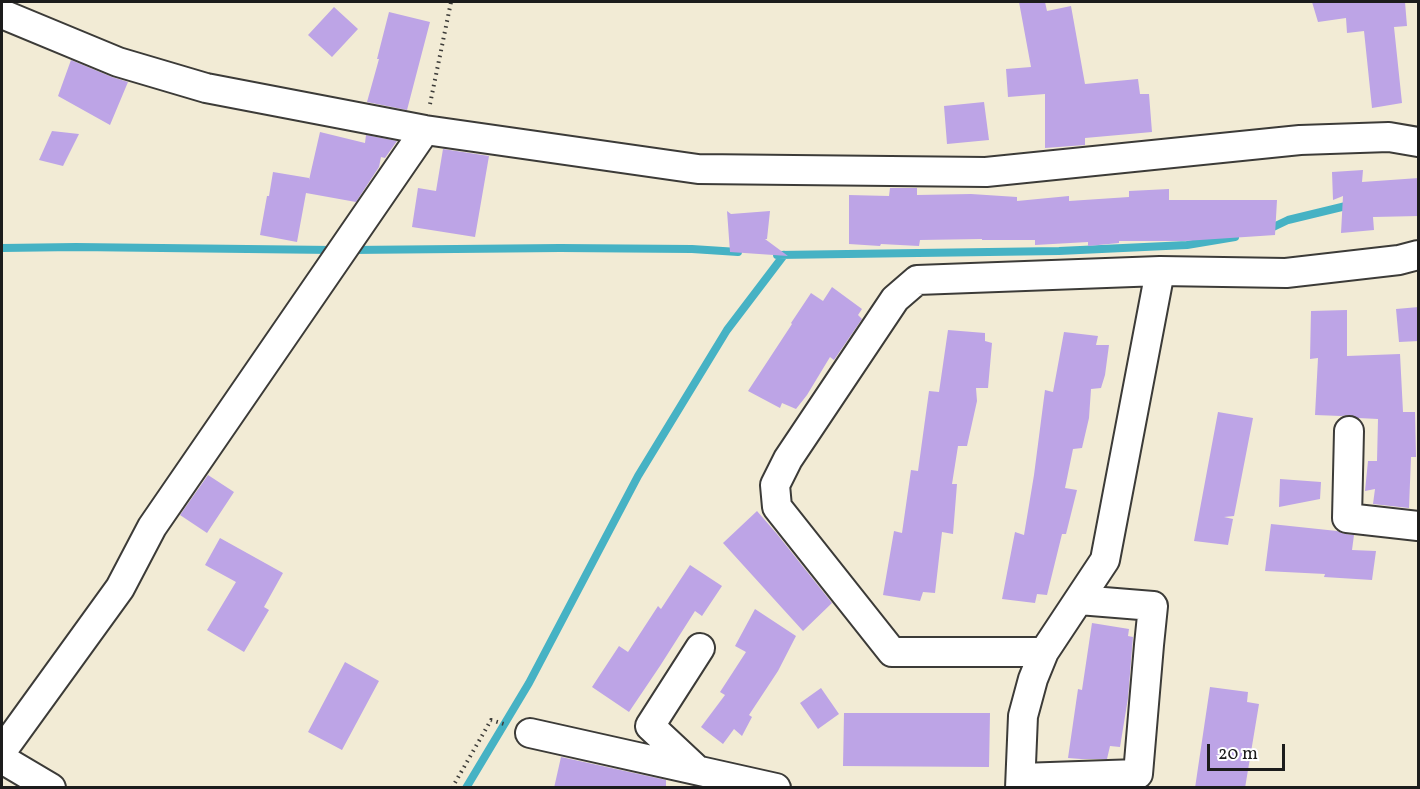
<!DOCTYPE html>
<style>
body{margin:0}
#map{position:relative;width:1420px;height:789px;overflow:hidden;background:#f2ebd5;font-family:Vollkorn,serif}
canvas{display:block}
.frame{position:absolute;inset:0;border:3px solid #1c1c1c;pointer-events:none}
.scale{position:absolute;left:1207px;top:744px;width:78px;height:27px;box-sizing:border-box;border:3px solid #1c1c1c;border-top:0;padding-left:8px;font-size:18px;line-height:21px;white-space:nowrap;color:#1c1c1c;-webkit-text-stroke:4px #fff;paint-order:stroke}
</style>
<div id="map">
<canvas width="1420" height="789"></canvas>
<div class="frame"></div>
<div class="scale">20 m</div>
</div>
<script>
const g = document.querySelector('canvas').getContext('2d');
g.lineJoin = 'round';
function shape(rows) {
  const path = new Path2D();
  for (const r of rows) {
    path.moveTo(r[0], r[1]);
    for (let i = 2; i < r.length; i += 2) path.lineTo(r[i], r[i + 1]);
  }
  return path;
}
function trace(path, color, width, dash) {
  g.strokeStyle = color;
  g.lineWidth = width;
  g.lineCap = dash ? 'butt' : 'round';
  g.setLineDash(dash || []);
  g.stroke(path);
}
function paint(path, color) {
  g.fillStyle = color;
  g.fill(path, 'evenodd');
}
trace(shape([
 [1267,230,1288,220,1350,205],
 [2,248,76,247,333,250],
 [351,250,560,248,692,249,738,252],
 [777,255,1059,251,1187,245,1235,237],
 [466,788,529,683,638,476,727,330,784,255]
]), '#46b2c4', 8);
paint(shape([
 [1019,2,1045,2,1047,11,1071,6,1085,84,1138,79,1140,94,1149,94,1152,132,1085,138,1085,145,1045,148,1045,94,1008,97,1006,69,1031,67],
 [1312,2,1405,2,1407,26,1394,27,1402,103,1372,108,1364,31,1347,33,1346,18,1318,22],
 [334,7,358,29,332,57,308,35],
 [389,12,430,22,407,110,367,102,379,59,377,59],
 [71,60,112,77,128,82,110,125,58,96],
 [984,102,989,140,947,144,944,106],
 [52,131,79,134,63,166,39,160],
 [320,132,365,143,366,135,397,141,385,158,381,157,379,167,356,202,306,193,297,242,260,235,267,196,269,196,273,172,309,178,309,180],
 [443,149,489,156,475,237,412,227,418,188,436,191],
 [1363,170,1362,182,1419,178,1419,216,1373,217,1374,230,1341,233,1343,196,1333,200,1332,172],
 [890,188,917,188,917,195,971,194,1017,197,1017,201,1069,196,1069,201,1129,197,1129,191,1169,189,1169,200,1277,200,1275,235,1185,241,1119,241,1119,243,1088,246,1088,242,1035,245,1035,240,982,240,982,239,920,240,919,246,881,244,880,246,849,244,849,195,889,196],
 [727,211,731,214,770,211,767,239,765,239,788,256,730,252],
 [832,287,862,309,858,315,862,319,834,360,830,357,807,395,796,409,782,403,780,408,748,391,792,324,791,323,811,293,823,301],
 [1419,307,1419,341,1399,342,1396,309],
 [1347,310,1347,356,1400,354,1403,412,1415,412,1416,457,1411,457,1409,508,1373,504,1375,489,1365,491,1368,461,1377,461,1378,419,1358,418,1350,415,1341,416,1315,415,1318,358,1310,359,1311,311],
 [948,330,985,333,985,341,992,343,988,388,976,388,977,401,967,446,958,446,952,484,957,484,953,534,942,532,935,593,923,592,920,601,883,595,894,531,902,533,911,470,918,471,929,391,939,392],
 [1064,332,1098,336,1096,345,1109,345,1105,375,1101,388,1091,389,1089,418,1082,448,1073,449,1065,488,1077,490,1066,534,1062,534,1047,595,1037,594,1035,603,1002,599,1015,532,1024,535,1034,475,1045,390,1053,392],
 [1218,412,1253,418,1234,516,1224,517,1233,519,1228,545,1194,541],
 [208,475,234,492,207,533,180,515],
 [1280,479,1321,482,1320,499,1279,507],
 [757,511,777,534,832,603,803,631,723,543],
 [1271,524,1337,531,1345,534,1354,535,1352,550,1376,551,1372,580,1324,577,1325,574,1265,571],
 [220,538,283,573,264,607,269,610,244,652,207,630,236,582,205,565],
 [690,565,722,586,702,616,695,611,660,666,629,712,592,687,619,646,628,652,658,606,661,609],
 [755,609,796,636,778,671,749,715,752,717,742,736,734,729,723,744,701,727,725,695,720,692,746,652,735,646],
 [1092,623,1129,629,1128,636,1133,637,1128,698,1120,747,1110,746,1107,759,1081,759,1068,758,1078,689,1082,690],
 [345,662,379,681,342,750,308,732],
 [1210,687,1248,692,1247,702,1259,704,1245,788,1195,788],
 [821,688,839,714,818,729,800,703],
 [844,713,990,713,989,767,843,766],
 [561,757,666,780,666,788,554,788]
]), '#bda4e6');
const street = shape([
 [2,14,118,62,206,88,425,130,698,169,986,172,1300,140,1389,137,1418,142],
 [1349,431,1347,518,1418,526],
 [1044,652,892,652,777,507,775,485,788,459,895,299,917,280,1160,271,1286,273,1399,260,1418,255],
 [530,733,776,788],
 [2,751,120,588,152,527,425,130],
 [2,759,51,788],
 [696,769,650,726,700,648],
 [1021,778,1138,774,1149,645,1153,606,1079,600],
 [1020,788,1023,716,1033,679,1044,652,1105,560,1160,271]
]);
trace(street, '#3c3b38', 32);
trace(shape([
 [430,104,451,2],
 [452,788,491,720,504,724]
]), '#3c3b38', 4, [1.5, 4.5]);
trace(street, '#fff', 28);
</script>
